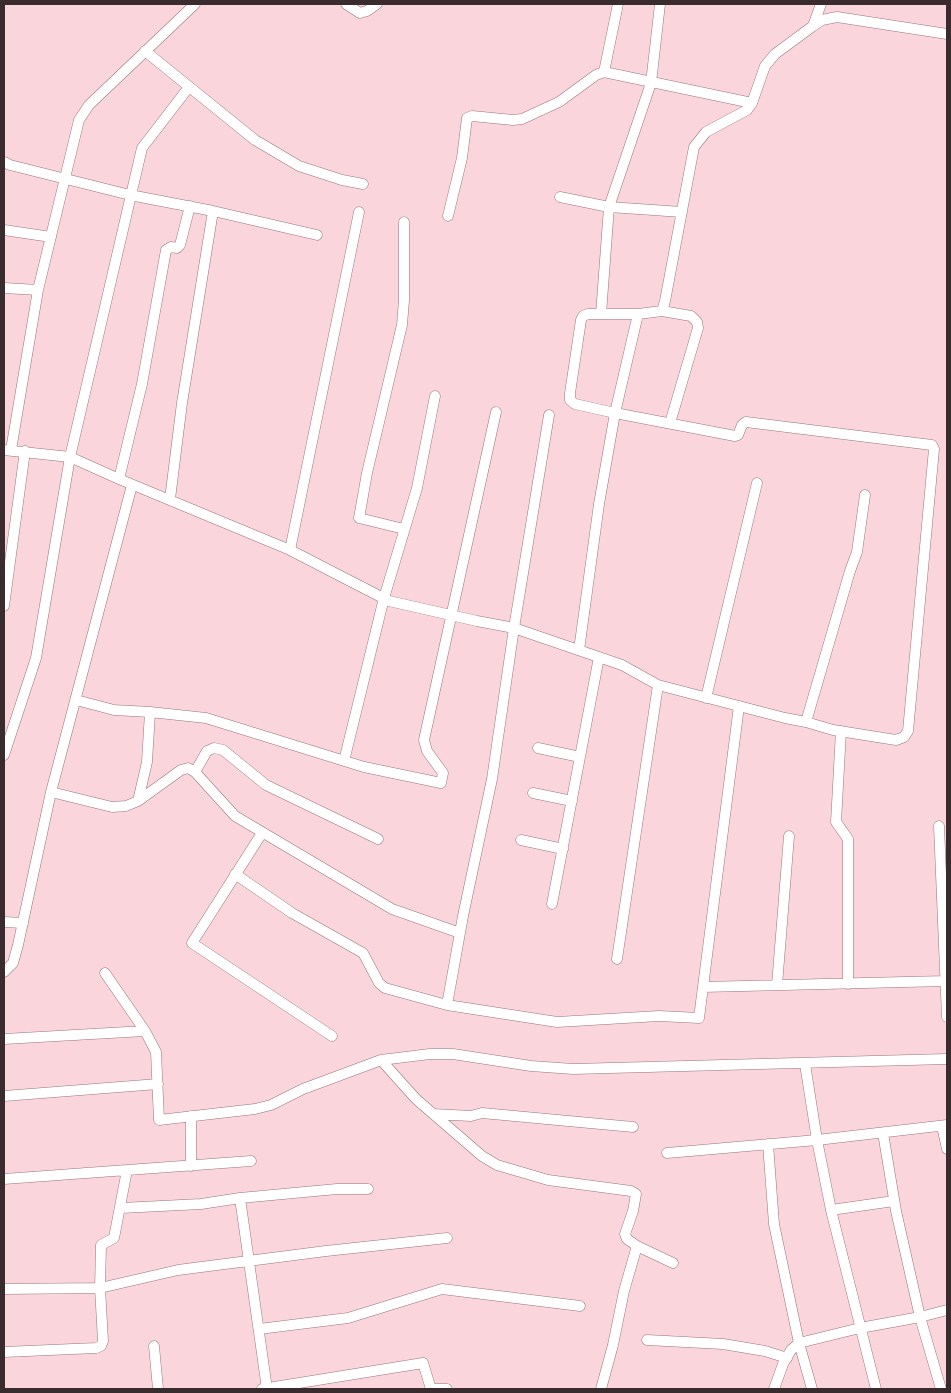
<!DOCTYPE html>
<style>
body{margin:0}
#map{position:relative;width:951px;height:1393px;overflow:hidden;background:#fbd5dc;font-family:Karla,sans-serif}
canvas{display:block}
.frame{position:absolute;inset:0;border:5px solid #392b2e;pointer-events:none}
</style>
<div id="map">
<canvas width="951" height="1393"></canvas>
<div class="frame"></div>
</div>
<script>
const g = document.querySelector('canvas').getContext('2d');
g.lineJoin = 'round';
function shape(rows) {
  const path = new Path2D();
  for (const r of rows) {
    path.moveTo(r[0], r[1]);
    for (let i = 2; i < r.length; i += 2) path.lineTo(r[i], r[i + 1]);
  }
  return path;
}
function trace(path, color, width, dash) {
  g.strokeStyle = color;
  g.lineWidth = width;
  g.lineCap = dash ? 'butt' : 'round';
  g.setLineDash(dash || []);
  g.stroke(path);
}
const minor = shape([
 [346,4,360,13,367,11,377,4],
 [813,26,821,4],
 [145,51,255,140,299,166,342,180,363,184],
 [604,72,618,4],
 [4,162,10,165,130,195,213,211,317,235],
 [560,197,609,207,682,212],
 [448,216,462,158,467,118,472,116,513,120,522,119,559,102,596,75,604,72,752,103],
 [404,222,404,300,402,325,367,473,359,518,404,529],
 [4,230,51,237],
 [4,288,38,290],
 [662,311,665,301,694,147,706,132,747,110,752,103,765,66,775,54,813,26,822,20,837,17,947,34],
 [601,314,609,207,651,83,660,4],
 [4,450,70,457,119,479,290,550,389,601,477,621,514,628,622,665,658,685,785,718,806,722,833,730,896,740,904,737,908,731,934,449,932,445,746,422,742,425,738,435,735,436,615,413,575,404,570,400,570,393,581,320,583,316,588,314,638,314,662,311,691,316,697,322,698,328,670,423],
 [11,450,38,290,79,120,89,105,195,4],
 [119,479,142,384,166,250,171,247,177,248,180,245,190,206],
 [170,499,182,403,213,211],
 [290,550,359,212],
 [4,606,25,451],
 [579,650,599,504,615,413,638,314],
 [706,698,757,483],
 [76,700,114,710,150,712,206,718,364,767,441,783,443,773,427,751,424,740,496,412],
 [806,722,850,571,857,552,865,495],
 [841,731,836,822,848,839,848,984],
 [538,748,580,757],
 [4,755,36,658,70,457,142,148,189,87],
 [344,761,384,598,417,488,435,396],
 [195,772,207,751,214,748,223,750,266,785,378,839],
 [51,792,112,807,126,806,138,801,181,770,188,768,195,772,235,816,392,909,460,933],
 [533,793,572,801],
 [138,801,147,762,150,712],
 [939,826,947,1017],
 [262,833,192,943,332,1036],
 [521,840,563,849],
 [235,874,292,913,363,953,379,983,385,988,447,1005,557,1022,659,1016,699,1018,739,706],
 [552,904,599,657],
 [4,922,23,923],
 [617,959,658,685],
 [4,972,13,963,18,945,51,792,132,485],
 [105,973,145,1031,156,1052,159,1120,255,1109,271,1105,303,1089,381,1060,430,1054,453,1054,531,1066,573,1069,947,1059],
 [777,985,789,836],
 [703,987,945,981],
 [447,1005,463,916,492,779,514,628,549,415],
 [4,1039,145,1031],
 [381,1060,416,1099,482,1156,497,1165,548,1180,631,1191,636,1194,633,1211,625,1234,627,1239,637,1246,673,1263],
 [805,1064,817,1140,831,1210,876,1389],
 [4,1096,158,1084],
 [433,1114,471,1116,482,1113,633,1127],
 [942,1126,947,1149],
 [883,1133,896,1211,920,1317,941,1389],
 [768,1144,774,1224,799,1343,812,1389],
 [667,1153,817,1140,947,1125],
 [191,1166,191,1116],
 [4,1179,251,1161],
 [240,1198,267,1389],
 [121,1208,201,1204,240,1198,337,1189,368,1189],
 [831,1210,894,1201],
 [4,1289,100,1288,178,1270,326,1251,447,1238],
 [259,1329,348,1318,442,1289,580,1306],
 [647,1340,723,1344,765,1351,787,1358],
 [154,1346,158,1389],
 [4,1352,96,1348,101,1346,103,1341,100,1288,101,1245,114,1238,127,1170],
 [262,1389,423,1363,431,1389],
 [431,1389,447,1389],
 [601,1389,613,1345,624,1291,637,1246],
 [774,1389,783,1364,791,1350,799,1343,860,1328,920,1317,947,1310]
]);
trace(minor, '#97757b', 11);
trace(minor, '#fff', 10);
</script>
